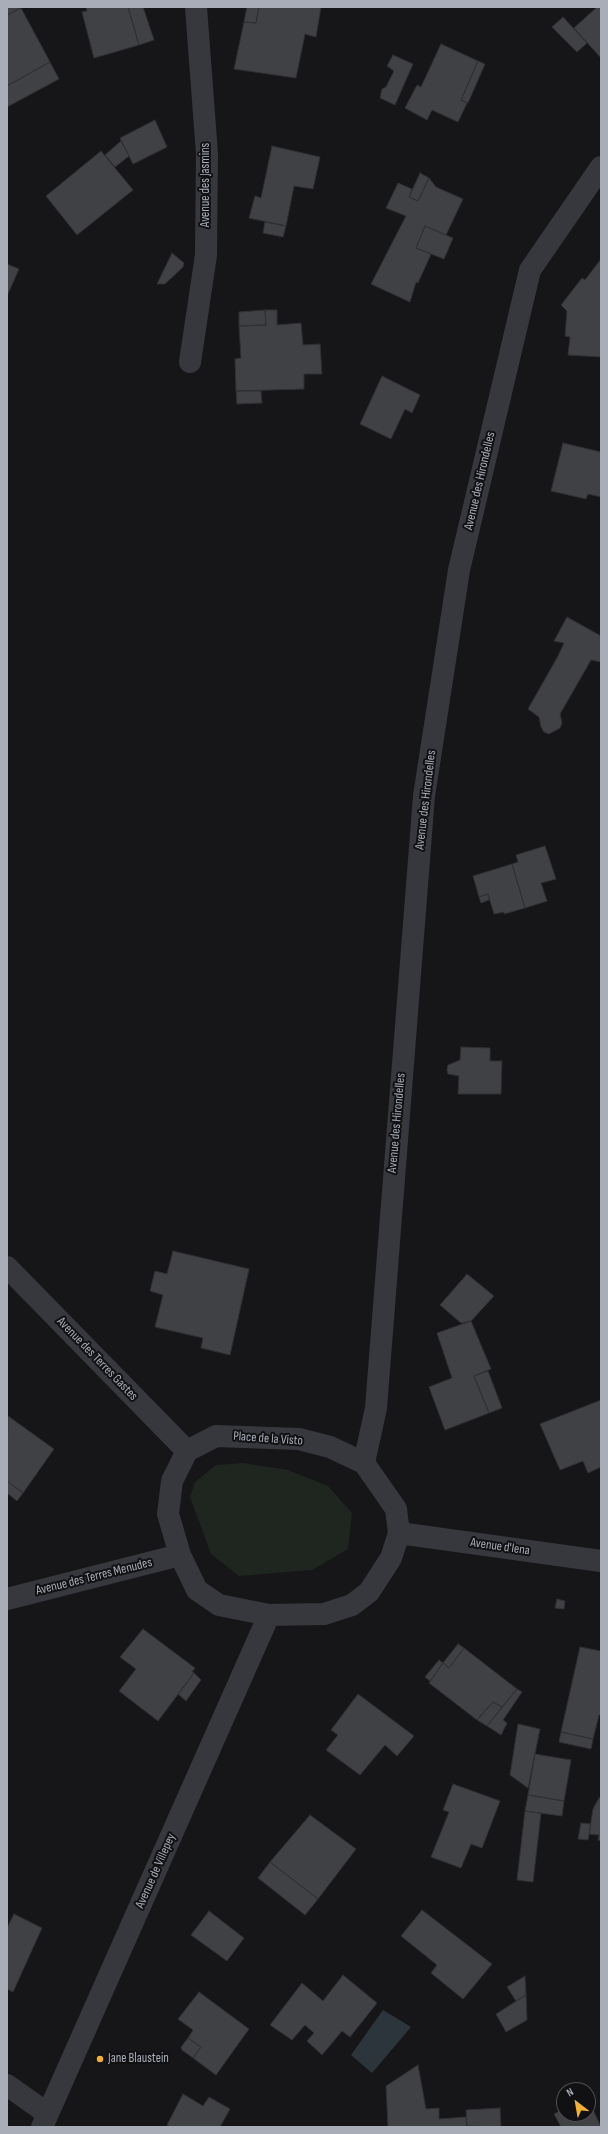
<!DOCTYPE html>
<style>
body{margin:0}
#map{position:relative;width:608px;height:2134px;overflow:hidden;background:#161618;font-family:"Sofia Sans Condensed",sans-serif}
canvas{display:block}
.frame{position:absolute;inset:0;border:8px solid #a8adb8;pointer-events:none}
.north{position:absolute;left:556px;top:2082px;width:40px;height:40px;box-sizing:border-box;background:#111113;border:1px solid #4d4f55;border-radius:50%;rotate:329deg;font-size:11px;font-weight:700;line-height:16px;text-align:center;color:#a8adb8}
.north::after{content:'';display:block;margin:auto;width:14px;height:18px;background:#f2b134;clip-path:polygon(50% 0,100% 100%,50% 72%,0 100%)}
</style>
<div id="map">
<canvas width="608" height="2134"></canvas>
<div class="frame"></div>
<div class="north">N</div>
</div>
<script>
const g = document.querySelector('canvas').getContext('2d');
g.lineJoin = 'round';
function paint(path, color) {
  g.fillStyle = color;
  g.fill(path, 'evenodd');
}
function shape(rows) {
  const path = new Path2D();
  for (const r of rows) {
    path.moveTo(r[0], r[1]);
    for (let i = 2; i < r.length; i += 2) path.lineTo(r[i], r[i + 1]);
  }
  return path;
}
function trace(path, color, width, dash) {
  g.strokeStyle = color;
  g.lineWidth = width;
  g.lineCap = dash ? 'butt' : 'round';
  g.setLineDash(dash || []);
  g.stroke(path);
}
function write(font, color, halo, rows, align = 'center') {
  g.font = font + ' "Sofia Sans Condensed",sans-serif';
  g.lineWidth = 4;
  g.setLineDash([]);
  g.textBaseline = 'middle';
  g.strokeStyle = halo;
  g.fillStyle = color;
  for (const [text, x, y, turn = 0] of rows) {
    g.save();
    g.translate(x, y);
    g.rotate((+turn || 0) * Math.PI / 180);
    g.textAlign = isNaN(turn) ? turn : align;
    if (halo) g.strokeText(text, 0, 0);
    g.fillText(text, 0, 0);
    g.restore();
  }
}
paint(shape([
 [243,1463,288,1470,328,1486,352,1513,348,1549,312,1570,239,1576,211,1554,190,1497,195,1482,216,1465]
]), '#1e261f');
paint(shape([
 [383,2010,411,2027,372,2073,351,2055]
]), '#2c353c');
const building = shape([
 [10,7,20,7,21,8,7,15,7,8,10,7],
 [86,7,128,7,139,45,94,58,82,12,87,11,86,7],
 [128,7,143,7,154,40,139,45,128,7],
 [247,7,259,7,256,23,244,22,247,7],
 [259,7,321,7,316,37,305,34,296,78,234,69,244,22,256,23,259,7],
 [597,7,601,7,601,58,574,28,597,7],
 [21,8,50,62,7,86,7,15,21,8],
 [563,17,587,43,577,52,552,27,563,17],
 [441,44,478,61,461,100,467,103,458,122,432,110,427,120,405,108,417,85,421,87,441,44],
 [393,55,413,64,395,105,380,98,382,89,386,87,394,71,387,66,393,55],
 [478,61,485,64,468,103,461,100,478,61],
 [50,62,59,79,7,107,7,86,50,62],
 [155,120,167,147,133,164,120,138,155,120],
 [121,141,129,156,115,167,105,155,121,141],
 [272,146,320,157,313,189,294,186,286,226,249,218,255,196,261,198,272,146],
 [101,151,133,190,77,235,46,196,101,151],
 [420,173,429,178,418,201,409,197,420,173],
 [429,178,436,187,463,199,446,235,425,226,416,248,431,254,418,283,416,282,410,302,371,284,406,216,386,208,398,183,412,189,409,197,418,201,429,178],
 [265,222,286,226,283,237,263,233,265,222],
 [425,226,453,238,444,259,416,248,425,226],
 [172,253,184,263,183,267,165,284,157,284,172,253],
 [601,259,601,357,568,355,570,337,565,336,567,311,561,305,582,278,585,280,601,259],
 [7,264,19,269,7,296,7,264],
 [265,310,277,310,277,325,301,323,303,345,320,344,322,374,304,374,304,389,236,391,235,359,241,358,239,326,266,325,265,310],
 [265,310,266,325,239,326,239,312,265,310],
 [382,376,420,395,412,413,405,409,391,439,360,424,382,376],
 [236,391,261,391,262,403,237,404,236,391],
 [563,443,601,452,601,497,588,494,586,499,551,491,563,443],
 [567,617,601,636,601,662,591,660,560,714,562,723,560,728,549,734,544,732,541,727,539,717,528,709,558,656,564,643,554,641,567,617],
 [545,846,556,879,541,883,547,901,525,908,512,864,518,862,516,855,545,846],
 [512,864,525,908,504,914,504,912,494,914,488,894,479,897,473,876,512,864],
 [488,894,489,900,481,903,479,897,488,894],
 [461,1047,490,1048,490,1061,502,1061,501,1094,458,1094,459,1076,448,1074,447,1070,448,1065,460,1060,461,1047],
 [173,1251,249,1269,230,1355,201,1348,203,1338,155,1327,163,1295,150,1291,155,1271,167,1274,173,1251],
 [467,1274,494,1296,471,1321,461,1323,440,1305,467,1274],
 [471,1321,491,1369,474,1376,489,1413,445,1430,429,1387,452,1378,437,1333,471,1321],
 [488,1371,502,1408,489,1413,474,1376,488,1371],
 [601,1400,601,1467,588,1473,583,1461,560,1470,540,1424,601,1400],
 [8,1416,54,1449,23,1493,7,1481,8,1416],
 [7,1481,23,1493,17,1501,7,1493,7,1481],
 [557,1599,565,1601,564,1609,555,1608,557,1599],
 [143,1629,195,1668,192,1672,194,1673,158,1721,119,1691,136,1669,120,1657,143,1629],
 [458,1644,464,1648,449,1668,443,1663,458,1644],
 [580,1647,601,1651,601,1715,599,1715,593,1739,561,1732,580,1647],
 [464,1648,517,1689,502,1707,493,1702,477,1720,429,1683,443,1663,449,1668,464,1648],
 [439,1660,443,1663,430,1681,425,1677,439,1660],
 [194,1673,201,1680,186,1701,178,1694,194,1673],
 [517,1689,522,1692,503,1720,507,1723,501,1735,487,1726,517,1689],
 [358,1694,414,1736,397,1756,385,1745,360,1775,326,1750,338,1735,331,1730,358,1694],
 [493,1702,502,1707,487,1726,477,1720,493,1702],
 [518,1724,540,1729,528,1788,510,1775,518,1724],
 [561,1732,593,1739,591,1749,559,1742,561,1732],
 [535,1754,571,1760,564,1801,528,1795,535,1754],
 [453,1784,500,1801,482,1848,471,1844,461,1868,431,1857,449,1812,443,1810,453,1784],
 [528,1795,564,1801,562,1816,525,1811,528,1795],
 [599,1798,601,1798,601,1841,598,1840,599,1835,589,1834,593,1809,599,1798],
 [525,1811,541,1813,533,1882,517,1880,525,1811],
 [310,1815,356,1849,318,1899,270,1862,310,1815],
 [581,1823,591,1824,588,1840,578,1839,581,1823],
 [270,1862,318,1899,305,1915,258,1878,270,1862],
 [422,1910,492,1964,463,1999,431,1973,437,1965,401,1936,422,1910],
 [209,1911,244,1938,227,1961,191,1935,209,1911],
 [14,1914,42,1928,13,1992,7,1989,7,1928,14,1914],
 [343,1975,377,2003,350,2037,342,2031,322,2055,307,2041,314,2033,305,2025,292,2040,270,2025,302,1983,323,2001,343,1975],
 [525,1976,526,1995,516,2001,507,1987,525,1976],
 [199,1992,249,2029,216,2075,193,2058,201,2047,188,2038,193,2030,178,2019,199,1992],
 [526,1995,527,2020,506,2032,496,2014,526,1995],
 [188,2038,201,2047,193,2058,182,2050,181,2047,188,2038],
 [418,2065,426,2109,439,2108,439,2119,466,2117,467,2126,472,2127,388,2127,386,2086,418,2065],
 [183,2094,203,2106,209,2097,230,2109,220,2127,171,2127,167,2125,183,2094],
 [588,2099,601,2127,561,2127,554,2114,564,2109,564,2114,588,2114,588,2099],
 [500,2108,501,2127,467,2126,466,2110,500,2108]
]);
paint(building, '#404145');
trace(building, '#303034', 1);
trace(shape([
 [190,362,206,255,207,154,196,7],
 [7,1267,187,1451],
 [216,1436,299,1439,330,1447,364,1463,396,1509,399,1533,391,1558,369,1592,352,1605,324,1614,269,1615,219,1605,197,1590,180,1555,168,1514,172,1481,187,1451,216,1436],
 [364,1463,376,1408,424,796,459,570,530,270,601,167],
 [399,1533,601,1561],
 [7,1599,180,1555],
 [7,2085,48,2114],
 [42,2127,269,1615]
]), '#37383d', 22);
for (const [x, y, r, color] of [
 [100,2059,4,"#f2b134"]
]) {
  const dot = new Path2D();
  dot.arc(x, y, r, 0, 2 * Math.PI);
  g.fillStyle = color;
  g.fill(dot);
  trace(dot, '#111113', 1.5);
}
write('13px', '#a8adb8', '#111113', [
 ["Avenue des Jasmins",206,185,-90],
 ["Avenue des Hirondelles",480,481,-77],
 ["Avenue des Hirondelles",426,800,-83],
 ["Avenue des Hirondelles",397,1123,-85],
 ["Avenue des Terres Gastes",97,1359,46],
 ["Place de la Visto",268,1439,4],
 ["Avenue d'Iena",500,1547,8],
 ["Avenue des Terres Menudes",94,1577,-14],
 ["Avenue de Villepey",156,1871,-66]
]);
write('13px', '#a8adb8', '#111113', [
 ["Jane Blaustein",108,2059]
], 'left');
</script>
